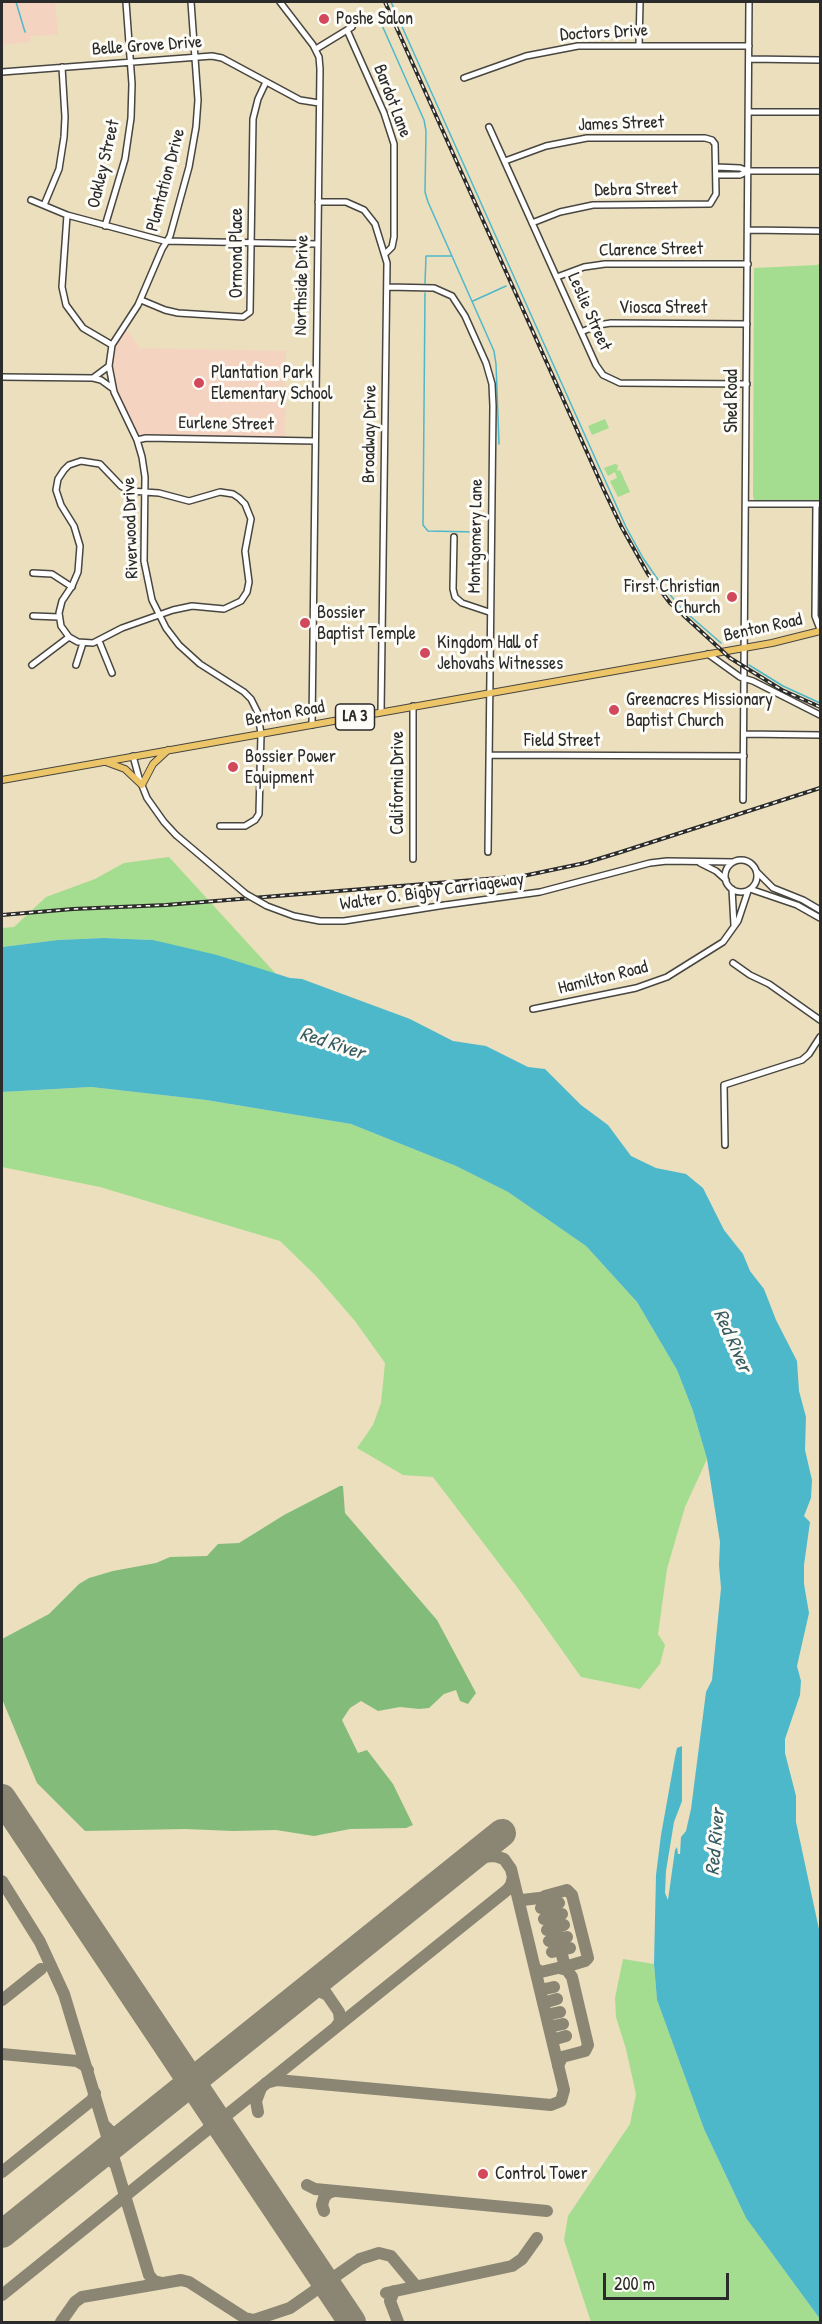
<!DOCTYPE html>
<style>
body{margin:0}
#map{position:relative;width:822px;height:2324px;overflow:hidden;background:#ebdfbd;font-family:"Patrick Hand",sans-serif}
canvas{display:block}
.frame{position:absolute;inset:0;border:3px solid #2b2b2b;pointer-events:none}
.scale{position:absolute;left:603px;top:2273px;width:126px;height:27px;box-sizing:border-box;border:3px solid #2b2b2b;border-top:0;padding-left:8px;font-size:18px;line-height:21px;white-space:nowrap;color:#2b2b2b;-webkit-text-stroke:4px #fdfcf7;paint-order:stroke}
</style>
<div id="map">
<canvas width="822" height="2324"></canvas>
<div class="frame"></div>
<div class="scale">200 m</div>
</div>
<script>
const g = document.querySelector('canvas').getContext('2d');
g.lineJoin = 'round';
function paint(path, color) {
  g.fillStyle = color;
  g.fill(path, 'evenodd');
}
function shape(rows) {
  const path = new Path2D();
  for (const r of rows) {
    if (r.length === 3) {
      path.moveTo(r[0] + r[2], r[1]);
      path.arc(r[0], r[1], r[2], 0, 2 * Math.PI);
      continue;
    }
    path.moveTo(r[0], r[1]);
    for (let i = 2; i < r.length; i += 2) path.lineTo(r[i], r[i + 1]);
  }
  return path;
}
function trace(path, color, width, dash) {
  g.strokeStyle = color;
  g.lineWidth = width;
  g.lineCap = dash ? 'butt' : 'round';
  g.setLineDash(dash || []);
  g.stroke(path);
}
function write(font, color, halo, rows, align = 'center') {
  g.font = font + ' "Patrick Hand",sans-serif';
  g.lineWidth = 6;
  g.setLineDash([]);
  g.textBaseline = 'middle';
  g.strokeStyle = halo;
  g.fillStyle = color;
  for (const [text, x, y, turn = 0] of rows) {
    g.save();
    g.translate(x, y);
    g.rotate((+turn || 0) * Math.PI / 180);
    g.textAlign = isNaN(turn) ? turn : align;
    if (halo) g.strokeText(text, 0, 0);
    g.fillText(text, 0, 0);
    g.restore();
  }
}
paint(shape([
 [2,2,55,2,58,35,31,36,30,42,2,45],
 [123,325,140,348,286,351,285,440,137,440,116,398,110,355]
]), '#f5d3c1');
paint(shape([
 [820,263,820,502,757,501,754,500,753,495,754,268,817,265],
 [605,419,609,428,592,435,588,426],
 [615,464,618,465,617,471,620,470,630,492,618,497,610,481,617,478,615,472,608,476,604,468],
 [169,857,276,974,153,940,104,938,58,940,2,947,2,928,14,927,46,897,95,879,124,863],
 [91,1087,206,1100,351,1124,456,1166,508,1192,586,1246,637,1302,677,1370,693,1411,707,1459,685,1507,667,1569,658,1634,665,1645,660,1664,640,1689,581,1677,520,1591,433,1477,403,1475,357,1448,373,1425,381,1403,385,1363,355,1321,316,1276,280,1241,100,1187,2,1167,2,1092],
 [623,1959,654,1964,657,2000,704,2129,746,2218,820,2319,820,2322,591,2322,564,2240,568,2216,630,2124,636,2094,626,2049,616,2017,615,1998]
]), '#a4dd8f');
paint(shape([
 [340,1486,343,1486,345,1513,437,1620,476,1693,468,1704,460,1701,456,1690,444,1694,429,1708,419,1709,400,1707,378,1711,361,1701,350,1708,342,1720,358,1753,367,1750,393,1784,413,1825,406,1828,350,1829,314,1836,276,1830,233,1831,185,1829,85,1831,37,1783,2,1699,2,1639,49,1614,79,1584,89,1578,113,1571,156,1563,170,1557,207,1556,218,1544,239,1543,284,1515]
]), '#83bc7a');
paint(shape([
 [104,938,153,940,217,955,290,978,302,979,410,1019,453,1041,486,1046,528,1067,545,1069,581,1105,608,1125,631,1156,656,1168,686,1174,703,1188,724,1230,743,1254,750,1271,764,1289,776,1320,797,1361,799,1391,806,1417,805,1450,812,1480,811,1498,804,1516,810,1522,804,1565,804,1584,809,1613,797,1666,801,1681,800,1695,785,1739,785,1753,796,1796,796,1822,820,1934,820,2319,746,2218,704,2129,657,2000,654,1964,656,1875,661,1835,675,1757,677,1748,682,1746,682,1801,674,1822,666,1871,665,1893,668,1900,675,1850,677,1847,678,1854,680,1854,681,1837,686,1831,691,1809,706,1692,712,1680,721,1588,719,1565,720,1542,707,1459,693,1411,677,1370,637,1302,586,1246,508,1192,456,1166,351,1124,206,1100,91,1087,2,1092,2,947,58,940]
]), '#4eb8cb');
trace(shape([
 [16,2,25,32],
 [391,2,626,527,643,558,661,584,682,609,721,643],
 [377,14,424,120,426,131,425,192,428,202,494,351,496,364,499,444],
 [425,283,426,256,451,256],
 [425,293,423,525,428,531,477,532],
 [473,301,506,286],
 [749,665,783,686,820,703]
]), '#4eb8cb', 1.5);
trace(shape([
 [2,1881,40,1942,64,1994,149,2275,154,2281,162,2283],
 [545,1896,567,1890,572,1895,588,1958,585,1961,568,1966,564,1963],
 [518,1898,522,1900,548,1897,564,1963,562,1967,541,1972,535,1968],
 [541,1908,559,1903],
 [544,1919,562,1914],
 [547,1930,564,1925],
 [549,1941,567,1937],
 [552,1952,570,1948],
 [328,1972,323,1980,322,1987,339,2012,340,2021,336,2027],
 [540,1990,554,1987],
 [302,1993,315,1989,325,1994],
 [2,2000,41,1969],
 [543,2003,557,1999],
 [546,2015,560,2012],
 [549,2027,563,2024],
 [552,2040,566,2036],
 [2,2054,77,2061,84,2065,88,2070],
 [558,2066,562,2057,585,2051,588,2045,572,1977,567,1970,559,1968],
 [266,2083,277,2080,551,2105,561,2101,564,2090,511,1869,504,1859,495,1856,482,1857,466,1861],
 [258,2112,256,2101,261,2088],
 [105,2126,114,2135,128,2132],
 [226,2134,223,2122,228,2114,507,1890,511,1885,513,1877],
 [91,2162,107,2157,116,2165],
 [2,2172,92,2100,95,2093],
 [307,2185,315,2189,547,2211],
 [324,2211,322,2205,324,2198,328,2193,334,2191],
 [394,2291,390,2301,398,2322],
 [386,2293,512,2266,522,2259,537,2238],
 [2,2295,207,2130,212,2122,210,2110],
 [61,2322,75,2302,82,2297,181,2280,189,2282,245,2318,254,2320,290,2308,360,2259,379,2253,391,2256,416,2286]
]), '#8b8574', 12);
trace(shape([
 [2,1798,352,2322],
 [2,2234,502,1833]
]), '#8b8574', 28);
const minor = shape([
 [191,2,198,100,196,127,189,167,170,236,162,249,138,305,112,345,109,366,114,392,137,440,142,457,145,477,144,561,152,600,166,628,179,645,200,664,244,692,251,699,258,713,261,734,259,814,255,820,245,826,220,826],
 [280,2,313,45,319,57,320,69,312,725],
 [347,30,384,113,394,144,394,237,392,247,385,254],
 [639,45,640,2],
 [316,49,352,27],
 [749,59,820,60],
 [2,72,212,56,222,58,300,100,319,103],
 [464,78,526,56,578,46,749,46],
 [749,112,820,112],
 [489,127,596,365,603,375,620,383,747,384],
 [505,161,546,146,587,138,705,138,712,140,715,144,716,194,710,204,593,205,560,212,532,223],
 [716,167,740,168,748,171,820,171],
 [716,175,740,175,748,171],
 [31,200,67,215,164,241,318,244],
 [318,202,346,202,364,210,375,224,387,263,381,712],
 [44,205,59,169,64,137,65,117,62,67],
 [67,215,62,287,66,305,83,328,112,345],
 [105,226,125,159,131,118,132,84,126,2],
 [748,230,820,231],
 [557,277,584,267,605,264,748,264],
 [388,287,434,288,452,296,465,316,486,363,492,384,493,406,488,852],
 [141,300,165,310,178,313,243,317,250,312,253,119,258,99,266,82],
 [581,332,598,325,611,323,747,324],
 [2,377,93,378,109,366],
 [93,378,101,380,112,388],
 [137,440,146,438,315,441],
 [81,461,100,464,121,486,130,491,159,493,189,501,220,492,233,494,239,498,245,504,251,519,245,551,249,582,247,592,241,601,224,609,192,606,173,610,122,628,93,643,78,642,69,637,61,626,59,613,62,601,72,586,78,572,80,546,74,526,61,505,56,490,58,479,64,470,69,465,81,461],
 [746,504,820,504],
 [816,504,815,616,820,629],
 [454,537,453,589,455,597,462,603,489,612],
 [33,573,52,574,72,587],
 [33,616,59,617],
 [99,641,112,673],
 [708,654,740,677,753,681,820,715],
 [32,665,69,637],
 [76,665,83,643],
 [744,734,820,735],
 [489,755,744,756],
 [133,756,139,778,147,798,164,822,176,835],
 [743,800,749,2],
 [413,859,413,706],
 [741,876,16],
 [700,863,716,871,726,880],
 [757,872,773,888,803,900,820,910],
 [732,889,734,925],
 [750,889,797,905,820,918],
 [445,905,540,892,650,863,667,861,733,862],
 [733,963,750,975,769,984,820,1020],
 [533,1009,636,988,667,977,723,942,738,921,748,891],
 [725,1145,724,1085,802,1060,809,1054,820,1037]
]);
const major = shape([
 [106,762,125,769,142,785,153,764,168,750],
 [2,780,772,643,820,631]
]);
trace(minor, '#484641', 8);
trace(major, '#484641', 8);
trace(minor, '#fff', 5);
trace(major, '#edc569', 6);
const rail = shape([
 [385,2,603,488,621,526,648,574,670,603,730,658,782,690,820,707],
 [2,915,73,909,166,905,523,876,585,863,621,852,820,788]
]);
trace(rail, '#2b2b2b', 4);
trace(rail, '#fdfcf7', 1.5, [4.5]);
const minorBridge = shape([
 [176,835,246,894,267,906,294,916,320,921,344,921,445,905]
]);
trace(minorBridge, '#484641', 8, []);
trace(minorBridge, '#fff', 5);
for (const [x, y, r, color] of [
 [324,19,6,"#d1495b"],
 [199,383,6,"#d1495b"],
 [732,597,6,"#d1495b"],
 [305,623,6,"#d1495b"],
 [425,653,6,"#d1495b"],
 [614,710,6,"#d1495b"],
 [233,767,6,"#d1495b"],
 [483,2174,6,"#d1495b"]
]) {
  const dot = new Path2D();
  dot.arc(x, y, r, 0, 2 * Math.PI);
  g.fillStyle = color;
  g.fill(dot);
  trace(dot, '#fdfcf7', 2);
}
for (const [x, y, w] of [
 [355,717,39]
]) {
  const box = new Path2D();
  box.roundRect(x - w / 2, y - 13, w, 26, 4.5);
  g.fillStyle = '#fdfcf7';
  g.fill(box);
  trace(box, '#2b2b2b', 1.5);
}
write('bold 16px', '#2b2b2b', null, [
 ["LA 3",355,717]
]);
write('18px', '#2b2b2b', '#fdfcf7', [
 ["Poshe Salon",336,19],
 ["Plantation Park",211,373],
 ["Elementary School",211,394],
 ["First Christian",720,587,"right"],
 ["Church",720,608,"right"],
 ["Bossier",317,613],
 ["Baptist Temple",317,634],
 ["Kingdom Hall of",437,643],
 ["Jehovahs Witnesses",437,664],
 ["Greenacres Missionary",626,700],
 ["Baptist Church",626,721],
 ["Bossier Power",245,757],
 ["Equipment",245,778],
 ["Control Tower",495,2174]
], 'left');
write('18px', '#2b2b2b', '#fdfcf7', [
 ["Doctors Drive",604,33,-3],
 ["Belle Grove Drive",147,46,-4],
 ["Bardot Lane",392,101,69],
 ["James Street",621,124,-2],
 ["Oakley Street",104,164,-77],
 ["Plantation Drive",166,180,-75],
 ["Debra Street",636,190,-1],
 ["Clarence Street",651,250,-1],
 ["Ormond Place",237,253,-90],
 ["Northside Drive",302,285,-89],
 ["Viosca Street",663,308],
 ["Leslie Street",589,312,66],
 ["Shed Road",732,401,-90],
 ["Eurlene Street",226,424,1],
 ["Broadway Drive",370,434,-89],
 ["Riverwood Drive",131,528,-92],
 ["Montgomery Lane",476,536,-89],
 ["Benton Road",763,628,-12],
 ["Benton Road",285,714,-10],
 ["Field Street",562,741],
 ["California Drive",398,783,-90],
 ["Walter O. Bigby Carriageway",432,892,-8],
 ["Hamilton Road",603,978,-14]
]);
write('italic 20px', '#375c63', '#fdfcf7', [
 ["Red River",332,1044,18],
 ["Red River",732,1341,66],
 ["Red River",716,1842,-85]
]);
</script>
